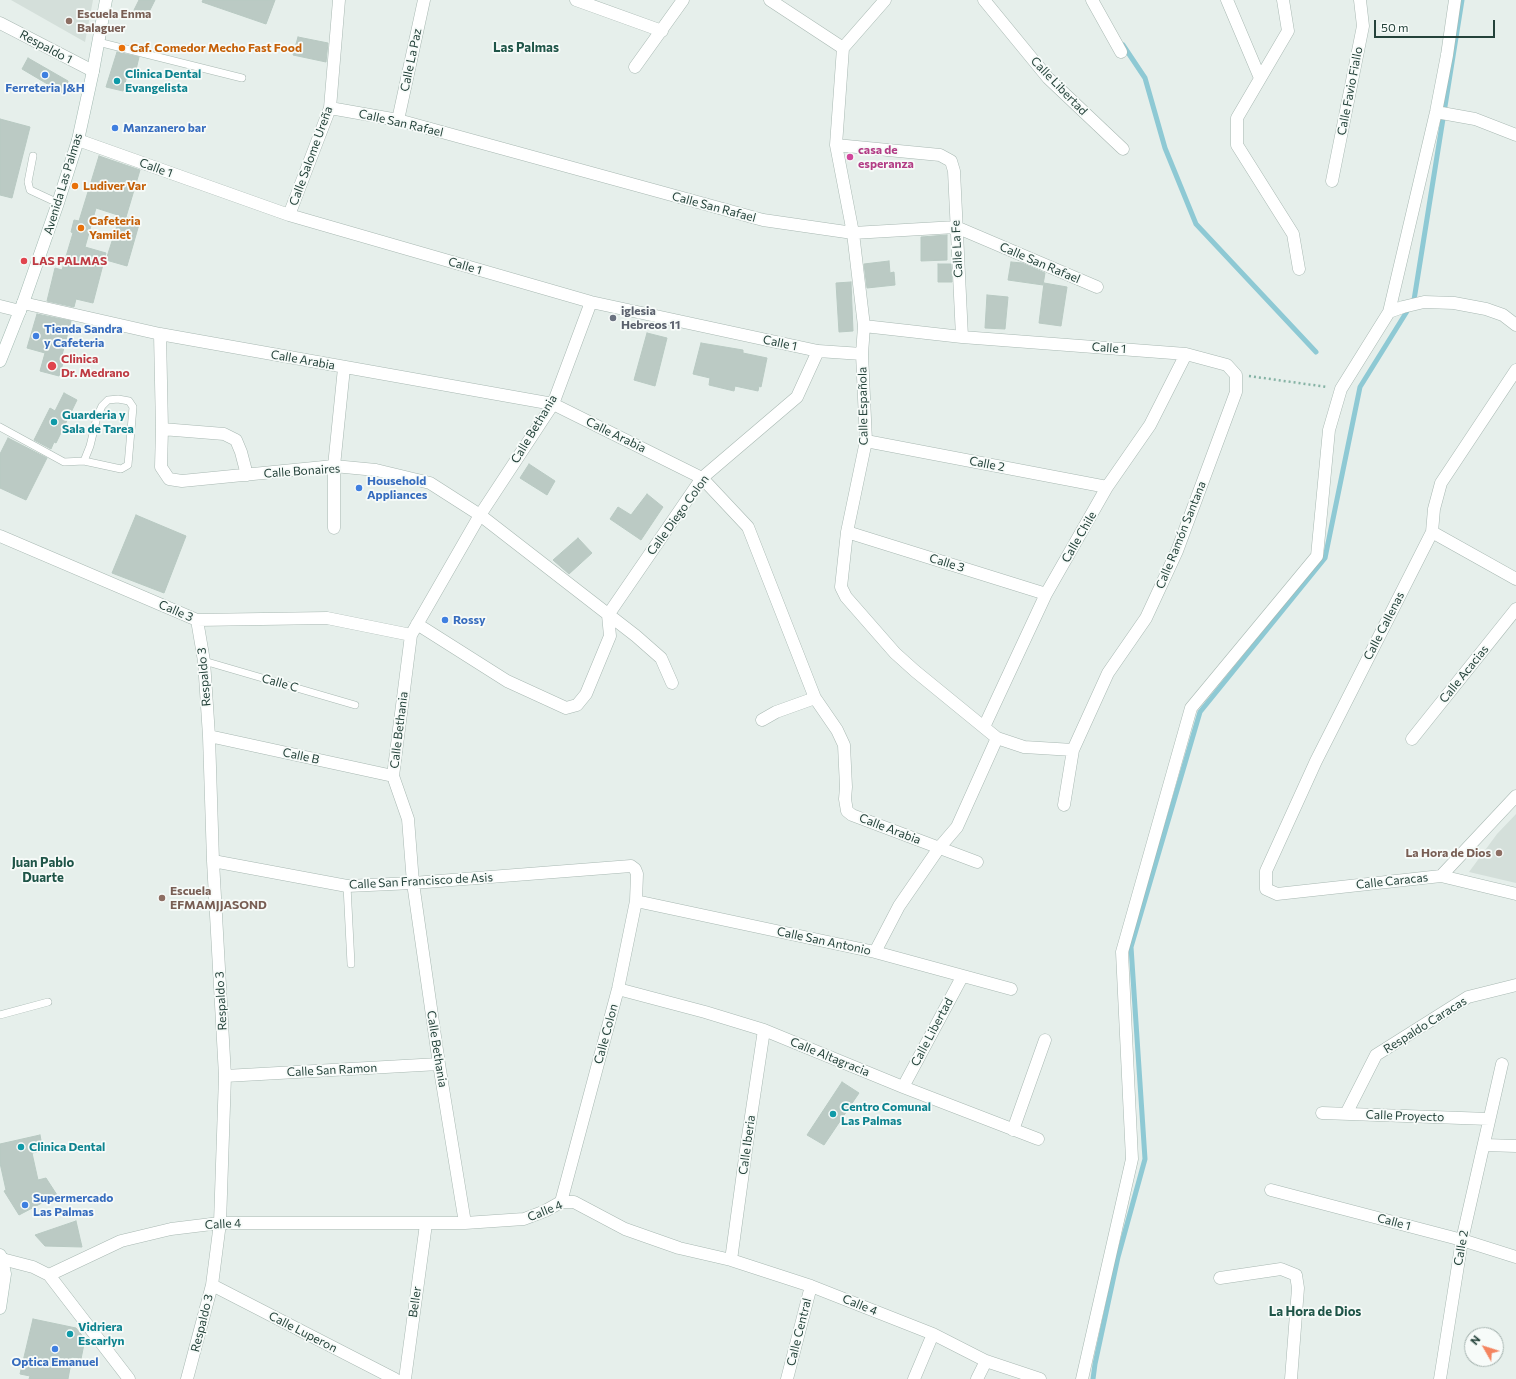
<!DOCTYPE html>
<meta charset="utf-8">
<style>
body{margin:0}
#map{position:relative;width:1516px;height:1379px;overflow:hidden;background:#e6efeb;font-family:Commissioner,sans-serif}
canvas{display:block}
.north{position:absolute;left:1464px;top:1327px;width:40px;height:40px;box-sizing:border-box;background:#f7fbf9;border:1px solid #a3b1ad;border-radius:50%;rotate:309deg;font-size:11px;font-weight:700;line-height:16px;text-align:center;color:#24423a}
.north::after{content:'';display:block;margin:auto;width:14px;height:18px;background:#f4845f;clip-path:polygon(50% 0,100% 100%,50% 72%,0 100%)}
.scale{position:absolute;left:1374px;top:20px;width:121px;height:18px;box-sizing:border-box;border:2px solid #24423a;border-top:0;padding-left:5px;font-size:12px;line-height:14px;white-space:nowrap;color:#24423a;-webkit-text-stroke:3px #f7fbf9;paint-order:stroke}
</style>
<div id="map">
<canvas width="1516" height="1379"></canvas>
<div class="north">N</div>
<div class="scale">50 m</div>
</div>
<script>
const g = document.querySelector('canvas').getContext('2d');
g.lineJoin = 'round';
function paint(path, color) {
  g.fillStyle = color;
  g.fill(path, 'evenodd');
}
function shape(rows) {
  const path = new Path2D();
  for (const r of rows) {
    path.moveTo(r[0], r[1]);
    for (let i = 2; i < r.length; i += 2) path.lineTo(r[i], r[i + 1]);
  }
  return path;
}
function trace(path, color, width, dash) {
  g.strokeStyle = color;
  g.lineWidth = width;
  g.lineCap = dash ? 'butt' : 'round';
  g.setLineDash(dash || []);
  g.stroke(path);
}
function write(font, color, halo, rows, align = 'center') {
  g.font = font + ' Commissioner,sans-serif';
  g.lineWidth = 3.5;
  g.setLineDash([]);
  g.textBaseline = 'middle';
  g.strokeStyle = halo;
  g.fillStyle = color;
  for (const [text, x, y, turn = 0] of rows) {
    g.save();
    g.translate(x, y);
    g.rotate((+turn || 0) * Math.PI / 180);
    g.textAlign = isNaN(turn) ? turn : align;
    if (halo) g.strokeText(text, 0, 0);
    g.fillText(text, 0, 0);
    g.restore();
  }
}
paint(shape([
 [11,0,93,0,85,42],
 [1516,814,1516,883,1469,872,1497,834]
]), '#d4dfda');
trace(shape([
 [1123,45,1145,78,1165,148,1196,224,1316,352],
 [1093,1379,1095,1364,1118,1257,1145,1159,1131,947,1200,712,1325,558,1360,387,1414,300,1462,0]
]), '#8ec9d4', 5);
const building = shape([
 [139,0,155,0,146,18,133,12,139,0],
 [203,0,275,0,266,24,202,2,203,0],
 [298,37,328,43,326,62,293,55,298,37],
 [117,52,139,57,135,74,128,72,123,91,106,87,117,52],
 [28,58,68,81,66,95,22,69,28,58],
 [0,119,30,127,12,198,0,195,0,119],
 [99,156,140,170,126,217,140,221,127,266,106,260,120,216,124,217,96,208,85,247,106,253,93,303,76,299,74,307,47,301,55,268,62,270,73,233,71,232,74,220,79,221,99,156],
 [947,235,947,260,921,261,921,237,947,235],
 [889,261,890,273,894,272,895,285,867,288,864,264,889,261],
 [1011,262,1022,263,1045,273,1043,285,1008,280,1011,262],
 [938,264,951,264,952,282,938,282,938,264],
 [851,282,853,331,839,332,836,283,851,282],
 [1044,283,1067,287,1061,326,1039,323,1044,283],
 [987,295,1008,297,1005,329,985,328,987,295],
 [37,314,71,321,61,359,64,360,59,376,40,371,45,353,27,348,37,314],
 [647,333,667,338,655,386,634,380,647,333],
 [701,343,743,350,743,353,767,358,761,387,759,386,758,391,735,386,734,391,709,385,710,378,693,374,701,343],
 [64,393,77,400,56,443,54,442,51,449,34,440,50,408,55,411,64,393],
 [8,438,47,458,26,500,0,488,0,454,8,438],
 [529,464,555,481,547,495,520,478,529,464],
 [647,494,663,507,641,540,610,519,618,507,631,515,647,494],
 [136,515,186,536,164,593,112,573,136,515],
 [578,538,592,553,569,574,553,560,578,538],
 [842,1082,859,1093,824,1145,807,1135,842,1082],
 [40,1135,43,1151,32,1153,38,1180,46,1178,57,1195,19,1215,4,1191,6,1190,0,1163,0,1144,40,1135],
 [76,1221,82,1247,45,1246,35,1235,76,1221],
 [33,1319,76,1328,85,1339,81,1359,72,1357,68,1379,29,1379,30,1376,20,1374,33,1319]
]);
paint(building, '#bbcac4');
trace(building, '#b8c9c2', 1);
const lane = shape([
 [98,42,242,78],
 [33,156,28,182,30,190,58,203],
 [0,427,64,462,84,461,121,469,128,465,133,407,129,401,118,399,108,400,102,406,97,417,90,446,84,461],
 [204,661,355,705],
 [347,886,351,964],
 [0,1015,48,1002]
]);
const street = shape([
 [576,0,662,31],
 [770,0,843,48],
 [984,0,1048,78,1123,149],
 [1092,0,1121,52],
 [1227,0,1260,78],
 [1283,0,1288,31,1237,118,1237,145,1293,234,1299,269],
 [0,23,93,71],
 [843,48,836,145,853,233,864,326,862,354,866,441,847,532,841,587,846,597,895,653,915,671,997,738,1024,747,1073,750],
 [843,48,885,0],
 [635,67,683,0],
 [330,108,398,120,763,220,853,233,956,227,1097,287],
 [1436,112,1475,119,1516,135],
 [398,120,424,0],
 [78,140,289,215,591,302,818,351,862,354],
 [836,145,940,155,951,161,954,171,962,337],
 [1332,181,1363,26,1360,0],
 [289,215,330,108,339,0],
 [23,303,160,334,553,404,702,478,748,527,815,698,837,730,844,745,846,787,845,799,847,811,852,815,977,862],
 [0,306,20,311],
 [1389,312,1403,307,1424,302,1454,303,1486,309,1503,315,1516,325],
 [864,326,962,337,1186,354,1227,365,1236,375,1236,392,1177,551,1146,618,1108,673,1073,750,1064,805],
 [160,334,162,429,161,467,169,479,182,481,334,466,376,470,430,483,480,515,636,636,661,658,672,683],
 [1516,370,1441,483,1434,509,1432,532,1316,761,1266,871,1266,889,1277,894,1441,876,1516,894],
 [162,429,224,434,236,440,241,452,247,475],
 [866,441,1107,487],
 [334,528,334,466,344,368],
 [847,532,1046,594],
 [1432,532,1516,579],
 [0,536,197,620,327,618,411,635],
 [417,624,507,681,566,708,577,705,586,694,610,636,608,615,702,478,797,397,818,351],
 [762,720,776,712,815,698],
 [984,727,1046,594,1107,487,1150,425,1186,354],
 [209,736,393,776],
 [1412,739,1516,609],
 [213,861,347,886,413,883,631,866,635,869,637,874,636,901,618,989,561,1202],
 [1441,876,1516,796],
 [636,901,875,952,1011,989],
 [875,952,899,906,939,848,957,827,997,738],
 [618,989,705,1012,764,1030,903,1087,1038,1139],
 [225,1076,439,1064],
 [903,1087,962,977],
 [1322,1113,1489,1119],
 [1346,1114,1376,1055,1468,997,1516,985],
 [1013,1130,1045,1040],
 [1485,1145,1516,1146],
 [1271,1190,1462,1240,1516,1257],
 [465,1223,439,1064,413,883,408,819,393,776,411,635,480,515,553,404,591,302],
 [2,1259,33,1267,49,1275,129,1379],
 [731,1260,747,1143,764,1030],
 [49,1275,121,1241,171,1229,220,1223,465,1223,524,1219,545,1211,561,1202,574,1202,625,1229,679,1248,731,1260,811,1286,933,1334,986,1361,1040,1379],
 [1220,1278,1281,1269,1296,1275,1298,1288,1291,1379],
 [212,1285,395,1379],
 [187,1379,212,1285,220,1223,225,1076,213,861,209,736,204,661,197,620],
 [405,1379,426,1224],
 [787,1379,811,1286],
 [914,1379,933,1334],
 [977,1379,986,1361],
 [1082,1379,1132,1159,1122,952,1191,708,1317,556,1329,430,1341,389,1389,312,1436,112,1447,55,1455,0],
 [1440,1379,1462,1240,1502,1064]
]);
const secondary = shape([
 [0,361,23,303,58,203,78,140,93,71,106,0],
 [0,1255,2,1259,5,1274,0,1308]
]);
trace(lane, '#a8b8b2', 8);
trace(street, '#a8b8b2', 13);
trace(secondary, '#a4bbb3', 13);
trace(shape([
 [1249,376,1327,387]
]), '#86b3a5', 2.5, [2, 3]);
trace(lane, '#fff', 7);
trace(street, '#fff', 12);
trace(secondary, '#fff', 12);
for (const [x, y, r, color] of [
 [69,21,4,"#8d6e63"],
 [122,48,4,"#e8710a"],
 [45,75,4,"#3f7fe0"],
 [117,81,4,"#0f9aa8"],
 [115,128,4,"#3f7fe0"],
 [850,157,4,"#d1479c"],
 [75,186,4,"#e8710a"],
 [81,228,4,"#e8710a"],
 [24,261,4,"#e0444e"],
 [613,318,4,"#6b7280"],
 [36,336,4,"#3f7fe0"],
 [52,366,5,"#e0444e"],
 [54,422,4,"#0f9aa8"],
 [359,488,4,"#3f7fe0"],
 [445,620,4,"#3f7fe0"],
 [1499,853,4,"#8d6e63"],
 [162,898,4,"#8d6e63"],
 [833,1114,4,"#0f9aa8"],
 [21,1147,4,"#0f9aa8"],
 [25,1205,4,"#3f7fe0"],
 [70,1334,4,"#0f9aa8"],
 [55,1349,4,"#3f7fe0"]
]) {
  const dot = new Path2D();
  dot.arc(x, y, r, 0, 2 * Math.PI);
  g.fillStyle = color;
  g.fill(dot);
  trace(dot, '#f7fbf9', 1.5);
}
write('bold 12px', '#785e54', '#f7fbf9', [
 ["Escuela Enma",77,14],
 ["Balaguer",77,28],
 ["La Hora de Dios",1491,853,"right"],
 ["Escuela",170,891],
 ["EFMAMJJASOND",170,905]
], 'left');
write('12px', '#24423a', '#f7fbf9', [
 ["Respaldo 1",46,47,28],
 ["Calle La Paz",411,60,-78],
 ["Calle Libertad",1059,86,46],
 ["Calle Favio Fiallo",1350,91,-79],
 ["Calle San Rafael",401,123,13],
 ["Calle Salome Ureña",311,156,-70],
 ["Calle 1",156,168,20],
 ["Avenida Las Palmas",63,184,-73],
 ["Calle San Rafael",714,207,15],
 ["Calle La Fe",957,249,-93],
 ["Calle San Rafael",1040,263,23],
 ["Calle 1",465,266,16],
 ["Calle 1",780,343,12],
 ["Calle 1",1109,348,4],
 ["Calle Arabia",303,360,10],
 ["Calle Española",863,406,-91],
 ["Calle Bethania",534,429,-59],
 ["Calle Arabia",616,435,26],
 ["Calle 2",987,464,11],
 ["Calle Bonaires",302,471,-4],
 ["Calle Diego Colon",678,515,-54],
 ["Calle Ramón Santana",1181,535,-68],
 ["Calle Chile",1079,537,-60],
 ["Calle 3",947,563,17],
 ["Calle 3",176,611,23],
 ["Calle Callenas",1384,626,-63],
 ["Calle Acacias",1464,674,-51],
 ["Respaldo 3",204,677,-95],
 ["Calle C",280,683,16],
 ["Calle Bethania",399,730,-83],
 ["Calle B",301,756,12],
 ["Calle Arabia",890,829,21],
 ["Calle San Francisco de Asis",421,881,-3],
 ["Calle Caracas",1392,881,-6],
 ["Calle San Antonio",824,941,12],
 ["Respaldo 3",221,1001,-93],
 ["Respaldo Caracas",1425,1025,-32],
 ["Calle Libertad",932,1032,-62],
 ["Calle Colon",606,1034,-75],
 ["Calle Bethania",437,1049,81],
 ["Calle Altagracia",830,1057,22],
 ["Calle San Ramon",332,1070,-3],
 ["Calle Proyecto",1405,1116,2],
 ["Calle Iberia",747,1145,-82],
 ["Calle 4",545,1211,-22],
 ["Calle 1",1394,1222,15],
 ["Calle 4",223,1224,-3],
 ["Calle 2",1461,1248,-80],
 ["Beller",415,1302,-82],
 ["Calle 4",860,1305,22],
 ["Respaldo 3",202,1323,-76],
 ["Calle Luperon",303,1332,27],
 ["Calle Central",799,1332,-76]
]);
write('bold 12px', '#c56008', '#f7fbf9', [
 ["Caf. Comedor Mecho Fast Food",130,48],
 ["Ludiver Var",83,186],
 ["Cafeteria",89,221],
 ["Yamilet",89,235]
], 'left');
write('bold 12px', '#0d838f', '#f7fbf9', [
 ["Clinica Dental",125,74],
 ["Evangelista",125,88],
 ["Guarderia y",62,415],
 ["Sala de Tarea",62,429],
 ["Centro Comunal",841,1107],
 ["Las Palmas",841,1121],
 ["Clinica Dental",29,1147],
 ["Vidriera",78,1327],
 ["Escarlyn",78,1341]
], 'left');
write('bold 12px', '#366cbe', '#f7fbf9', [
 ["Ferreteria J&H",45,88,"center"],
 ["Manzanero bar",123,128],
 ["Tienda Sandra",44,329],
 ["y Cafeteria",44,343],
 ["Household",367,481],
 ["Appliances",367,495],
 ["Rossy",453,620],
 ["Supermercado",33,1198],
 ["Las Palmas",33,1212],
 ["Optica Emanuel",55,1362,"center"]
], 'left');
write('bold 12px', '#b23c85', '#f7fbf9', [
 ["casa de",858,150],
 ["esperanza",858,164]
], 'left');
write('bold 12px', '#be3a42', '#f7fbf9', [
 ["LAS PALMAS",32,261],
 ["Clinica",61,359],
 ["Dr. Medrano",61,373]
], 'left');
write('bold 12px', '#5b616d', '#f7fbf9', [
 ["iglesia",621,311],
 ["Hebreos 11",621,325]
], 'left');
write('bold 13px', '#1f5548', '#f7fbf9', [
 ["Las Palmas",526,48],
 ["Juan Pablo",43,863],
 ["Duarte",43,878],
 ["La Hora de Dios",1315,1312]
]);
</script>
